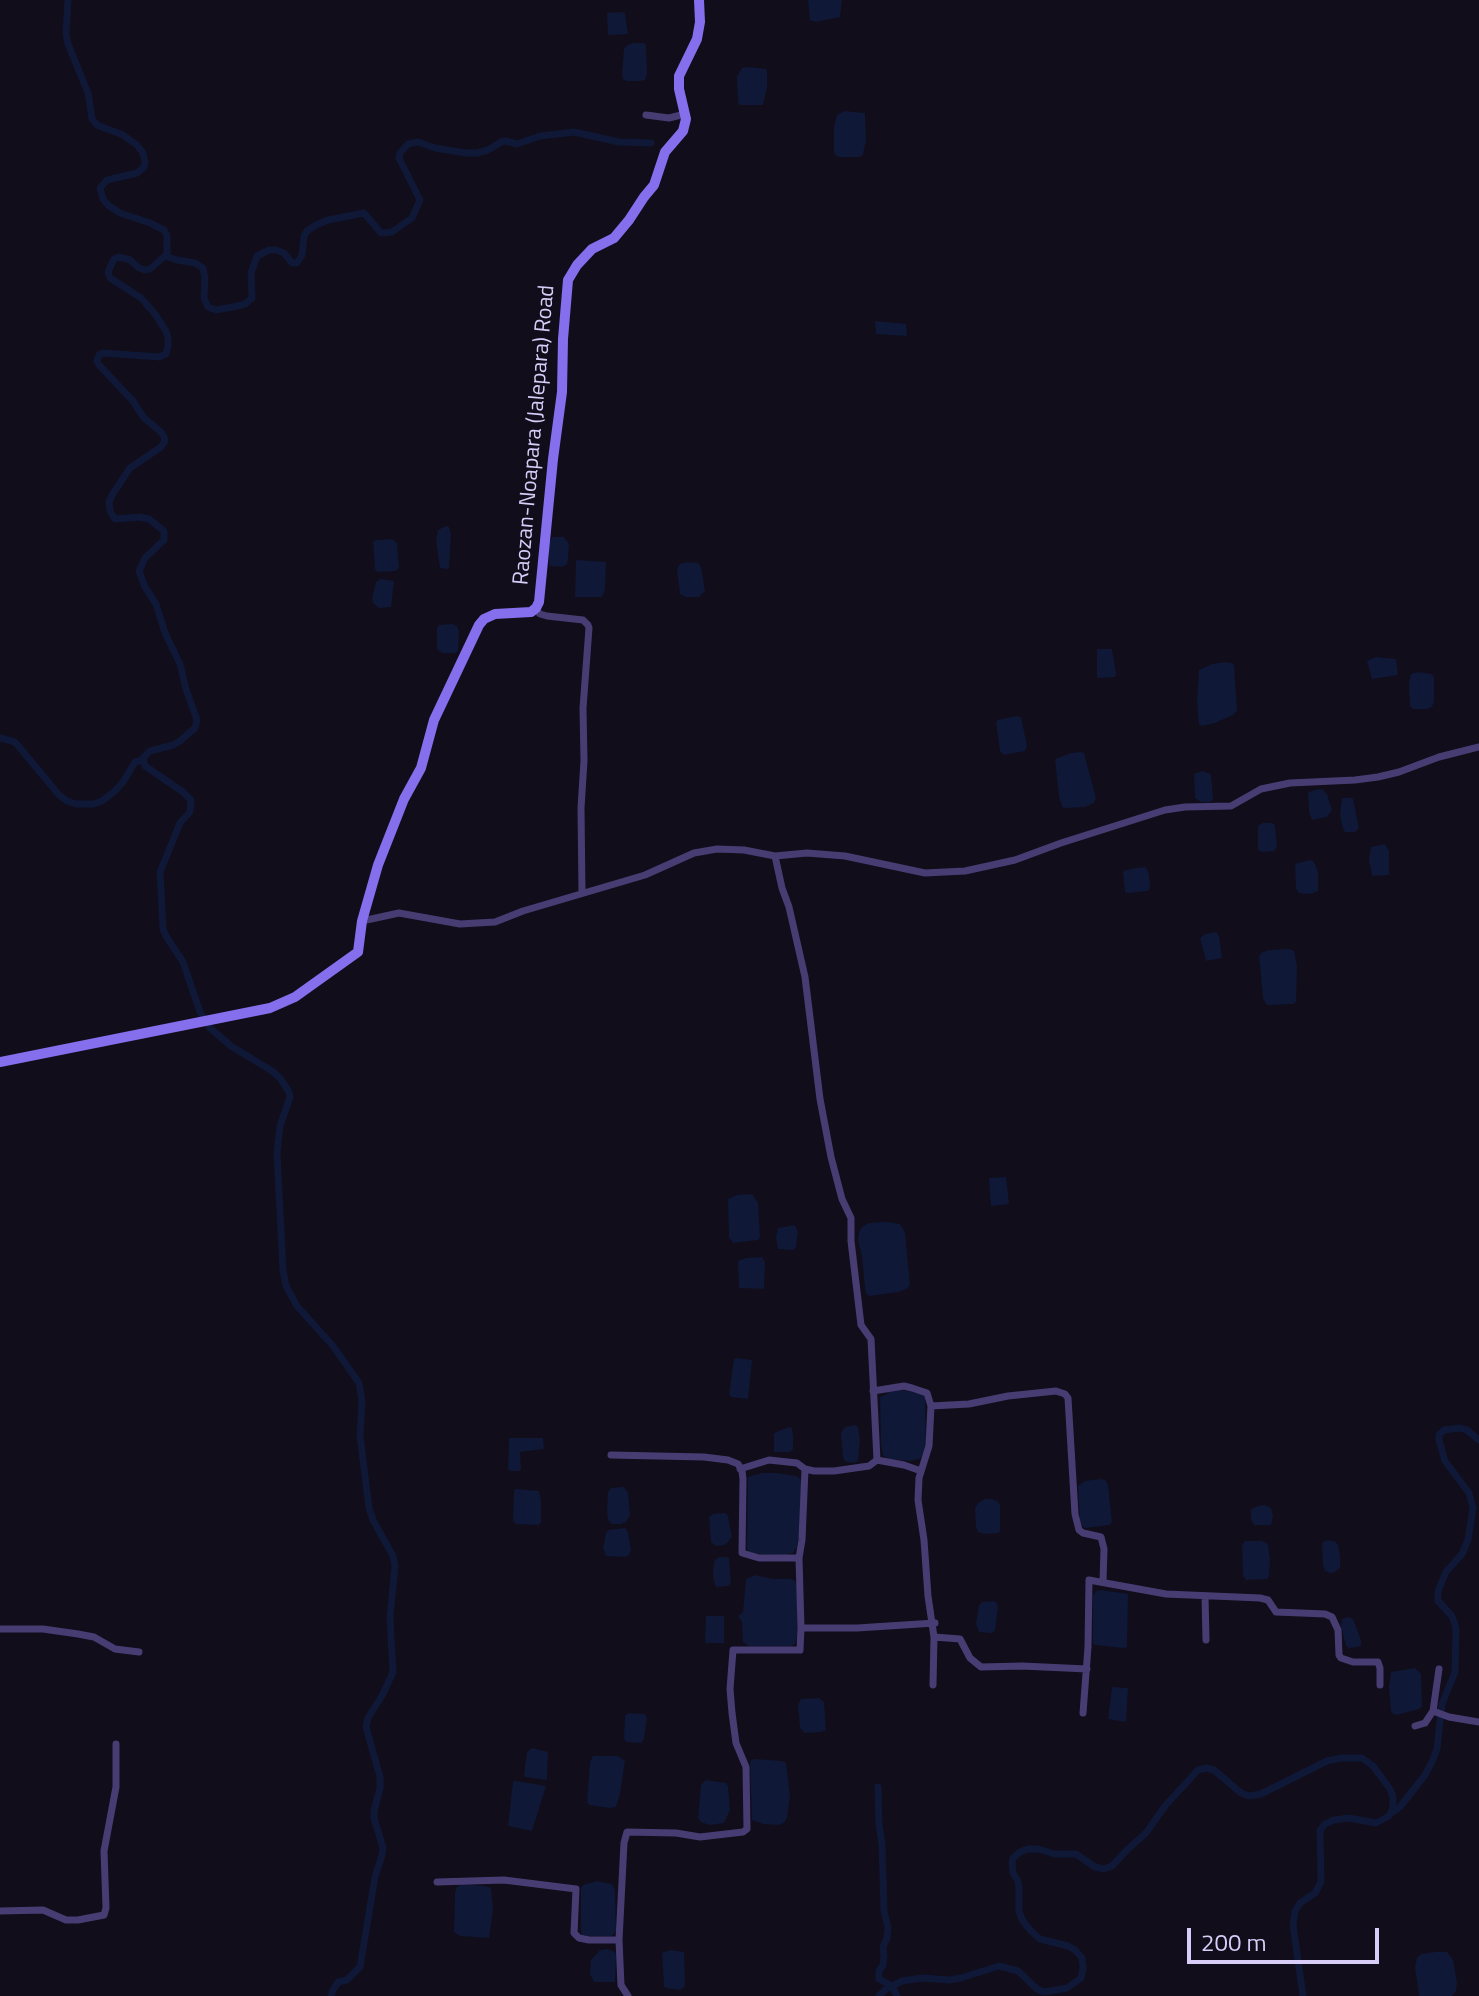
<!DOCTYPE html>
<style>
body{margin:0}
#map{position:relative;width:1479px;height:1996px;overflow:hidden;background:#110d1a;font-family:"Titillium Web",sans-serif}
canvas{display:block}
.scale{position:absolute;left:1187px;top:1928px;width:192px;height:36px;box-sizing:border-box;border:4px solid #d8ccf9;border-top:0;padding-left:10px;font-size:24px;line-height:28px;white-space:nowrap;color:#d8ccf9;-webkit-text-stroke:6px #110d1a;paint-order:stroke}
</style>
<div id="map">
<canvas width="1479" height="1996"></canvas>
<div class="scale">200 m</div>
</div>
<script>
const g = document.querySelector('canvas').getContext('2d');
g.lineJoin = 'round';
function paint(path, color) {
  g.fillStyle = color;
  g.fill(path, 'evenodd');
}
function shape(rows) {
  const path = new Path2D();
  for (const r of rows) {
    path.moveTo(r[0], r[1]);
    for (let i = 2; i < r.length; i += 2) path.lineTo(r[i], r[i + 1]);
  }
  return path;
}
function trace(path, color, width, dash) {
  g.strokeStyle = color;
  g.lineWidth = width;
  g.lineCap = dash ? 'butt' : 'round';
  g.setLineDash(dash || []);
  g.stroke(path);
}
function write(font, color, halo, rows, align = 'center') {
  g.font = font + ' "Titillium Web",sans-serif';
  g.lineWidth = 6;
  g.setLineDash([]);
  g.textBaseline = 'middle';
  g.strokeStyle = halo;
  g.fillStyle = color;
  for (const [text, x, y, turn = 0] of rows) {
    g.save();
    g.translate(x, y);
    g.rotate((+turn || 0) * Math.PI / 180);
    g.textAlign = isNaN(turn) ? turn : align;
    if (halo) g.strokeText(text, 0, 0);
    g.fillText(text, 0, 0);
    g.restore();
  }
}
paint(shape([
 [808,0,842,0,840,17,815,22,810,20],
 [622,12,625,13,628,34,610,35,608,34,607,13],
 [634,43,644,43,646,45,647,75,645,80,641,81,627,81,623,79,622,74,624,49,627,45],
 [749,67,766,69,767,71,767,87,763,105,740,105,738,103,737,76,742,68],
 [844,111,865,113,866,141,863,154,860,157,840,157,836,156,834,152,834,127,837,115],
 [875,321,906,324,907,336,876,334],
 [446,526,449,527,451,534,449,568,446,569,440,568,436,540,438,530],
 [553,537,564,537,569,544,568,560,567,564,562,567,550,566,549,564,549,542],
 [392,539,397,543,399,568,396,571,377,572,375,569,373,542,376,540],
 [577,560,606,562,605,590,602,597,575,597,576,561],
 [687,562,698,563,701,567,705,591,699,597,686,597,680,594,677,569,680,564],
 [381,579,394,581,391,607,379,608,373,603,372,598,376,582],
 [453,624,457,626,459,631,458,651,455,653,442,653,437,649,437,628,439,625],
 [1097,649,1112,649,1116,674,1115,677,1097,678],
 [1376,657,1396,659,1398,675,1372,679,1367,661],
 [1226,662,1232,663,1234,665,1237,711,1233,715,1215,723,1202,726,1199,724,1197,702,1199,670,1212,664],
 [1418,672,1432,674,1434,678,1434,702,1432,707,1427,709,1413,709,1410,706,1409,683,1411,674],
 [1016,716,1021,717,1027,746,1025,751,1004,755,1000,751,996,722,998,720],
 [1080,752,1084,753,1096,798,1094,803,1085,807,1065,808,1062,807,1059,796,1055,759,1071,753],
 [1202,771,1211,774,1213,800,1210,802,1201,802,1195,798,1194,774],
 [1319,789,1323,790,1327,794,1332,810,1327,817,1312,820,1309,812,1308,792],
 [1342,798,1352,798,1353,799,1359,828,1355,832,1345,832,1343,829,1340,814],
 [1262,823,1272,823,1275,825,1277,847,1274,851,1262,852,1258,850,1258,826],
 [1385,844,1389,851,1389,875,1372,876,1369,859,1371,847],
 [1309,860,1313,861,1315,864,1318,872,1318,891,1311,894,1299,893,1296,889,1295,864],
 [1146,867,1149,874,1150,887,1148,891,1127,893,1125,892,1123,871,1135,868],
 [1216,932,1219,936,1222,958,1206,961,1200,938,1205,934],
 [1290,949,1294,951,1297,966,1296,1002,1293,1004,1269,1005,1266,1004,1263,998,1259,956,1261,953,1268,950],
 [1006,1177,1009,1204,991,1206,989,1178],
 [748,1194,753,1195,758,1203,760,1237,758,1240,733,1243,729,1237,728,1199,737,1195],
 [887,1222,900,1224,905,1232,910,1285,908,1288,899,1292,869,1296,866,1293,865,1288,862,1256,858,1240,859,1232,862,1227,869,1223],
 [795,1225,798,1232,796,1247,793,1250,778,1249,776,1237,778,1228],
 [762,1257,765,1262,764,1289,739,1288,738,1261,746,1258],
 [736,1358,752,1360,748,1399,731,1397,729,1394,734,1359],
 [902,1390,924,1394,925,1399,926,1446,923,1456,919,1459,910,1461,890,1459,883,1456,881,1444,880,1397,892,1391],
 [855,1425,858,1427,860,1440,858,1461,854,1463,846,1462,843,1458,841,1433,845,1427],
 [789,1427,792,1428,793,1436,793,1449,790,1452,774,1452,774,1433],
 [509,1438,543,1438,544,1449,520,1452,521,1469,519,1471,510,1471,508,1469],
 [762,1473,777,1473,796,1476,800,1479,802,1486,800,1531,797,1547,793,1553,785,1555,758,1554,749,1552,747,1548,748,1477],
 [1099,1479,1105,1480,1108,1485,1112,1522,1109,1525,1085,1528,1082,1526,1080,1521,1078,1486,1085,1481],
 [624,1487,628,1493,630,1515,626,1522,621,1524,612,1524,608,1520,607,1510,608,1492,611,1488],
 [515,1489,539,1491,541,1501,541,1523,538,1525,516,1524,513,1521,514,1492],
 [985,1499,992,1499,998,1502,1000,1505,1000,1531,998,1533,986,1534,978,1532,976,1526,975,1508,978,1503],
 [1258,1506,1265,1505,1271,1508,1273,1516,1271,1525,1254,1525,1251,1519,1251,1509],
 [725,1513,728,1516,732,1537,725,1545,716,1546,711,1542,709,1517,713,1514],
 [625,1528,628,1532,631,1550,629,1555,625,1557,606,1556,603,1548,606,1533,608,1530],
 [1329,1540,1336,1542,1338,1545,1340,1555,1340,1567,1335,1572,1331,1573,1325,1571,1323,1566,1322,1544,1324,1541],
 [1245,1541,1262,1541,1268,1544,1270,1559,1269,1576,1267,1579,1246,1580,1243,1575,1242,1545],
 [719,1557,727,1557,729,1558,731,1583,728,1586,717,1587,715,1585,713,1577,714,1561],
 [755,1575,773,1579,791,1579,795,1581,797,1587,797,1636,795,1644,791,1646,749,1646,743,1642,742,1622,738,1616,743,1612,746,1579],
 [1101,1590,1128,1594,1127,1647,1123,1648,1095,1645,1093,1643,1093,1596,1096,1591],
 [994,1601,997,1603,998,1608,995,1630,992,1633,979,1632,976,1624,979,1605,982,1602],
 [706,1616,724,1616,724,1643,705,1643],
 [1350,1617,1354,1621,1361,1640,1361,1645,1358,1647,1349,1648,1346,1646,1341,1626,1342,1619],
 [1415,1668,1421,1674,1422,1706,1419,1709,1397,1715,1393,1714,1391,1711,1389,1687,1391,1672],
 [1112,1687,1128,1688,1126,1720,1125,1722,1108,1719],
 [819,1698,824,1702,826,1730,821,1732,805,1733,800,1728,798,1705,801,1699],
 [628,1713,644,1714,647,1718,644,1739,641,1743,627,1742,624,1739,625,1716],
 [532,1748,548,1752,547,1780,525,1777,524,1775,527,1752],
 [593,1756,618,1756,625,1761,620,1794,616,1807,610,1808,589,1805,587,1802,590,1762],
 [755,1759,782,1761,786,1763,790,1796,787,1818,784,1823,778,1825,763,1824,752,1820,750,1764,751,1760],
 [706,1780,726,1783,728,1786,730,1810,724,1823,709,1825,701,1822,698,1818,701,1785],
 [516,1781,546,1786,532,1831,508,1826,513,1782],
 [597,1881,612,1884,615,1890,616,1931,612,1936,587,1936,582,1935,581,1932,581,1888,583,1885],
 [462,1884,485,1886,491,1888,493,1910,489,1938,460,1936,454,1932,455,1893,457,1887],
 [608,1949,615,1952,616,1956,615,1982,594,1982,590,1974,591,1960,600,1950],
 [670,1950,684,1952,685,1986,680,1990,666,1988,664,1986,662,1953],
 [1435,1952,1447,1952,1453,1960,1457,1982,1456,1991,1452,1996,1419,1996,1415,1967,1417,1958,1421,1954]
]), '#0f1836');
trace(shape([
 [68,0,66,33,68,44,88,93,92,119,97,125,123,135,137,145,143,153,145,162,144,167,137,173,107,180,100,188,103,199,108,205,120,213,150,223,164,230,167,235,167,254,150,269,145,270,139,268,130,260,119,257,114,259,108,272,110,278,141,298,155,314,166,331,168,338,168,346,166,354,159,357,103,353,99,355,97,361,99,365,133,401,144,418,161,432,164,437,165,441,161,447,130,468,112,495,109,502,110,511,115,519,139,517,149,519,164,531,164,540,145,558,139,571,145,587,156,604,165,633,180,664,186,689,197,720,195,728,180,741,173,745,150,751,143,758,145,766,183,792,191,800,190,812,180,823,160,872,163,929,166,936,183,962,200,1012,210,1028,231,1046,272,1071,280,1078,289,1092,290,1097,280,1126,277,1153,283,1270,286,1286,297,1306,333,1346,359,1383,362,1401,360,1436,369,1508,373,1520,393,1556,395,1566,390,1617,393,1672,383,1694,368,1718,366,1727,380,1777,380,1788,374,1811,374,1818,383,1848,382,1855,375,1877,360,1967,347,1980,338,1982,333,1990,331,1996],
 [165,256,177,260,195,263,203,268,205,278,204,298,208,307,216,310,233,307,245,304,252,298,251,273,257,256,269,250,276,250,284,253,292,263,297,263,302,255,304,236,307,231,316,225,328,220,364,213,381,233,392,232,412,218,420,200,399,158,400,153,408,144,418,142,435,148,466,153,477,153,488,150,501,142,506,141,517,144,540,136,574,132,619,142,651,143],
 [0,738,15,742,59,795,67,801,76,804,94,804,102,801,115,791,123,782,135,762,143,760],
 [878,1787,879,1824,882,1844,884,1911,888,1928,887,1938,883,1947,884,1956,883,1965,879,1971,879,1979,892,1986,897,1996],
 [1390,1814,1400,1807,1425,1775,1432,1762,1437,1749,1442,1704,1455,1672,1456,1628,1452,1616,1438,1601,1438,1591,1446,1572,1462,1554,1468,1540,1473,1508,1469,1493,1445,1461,1439,1440,1439,1435,1444,1430,1460,1428,1467,1430,1479,1440],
 [879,1996,885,1990,902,1981,922,1978,950,1980,961,1978,999,1966,1018,1971,1037,1989,1044,1992,1067,1988,1081,1978,1083,1968,1082,1958,1075,1950,1068,1946,1040,1939,1031,1931,1023,1921,1019,1912,1019,1888,1018,1881,1013,1873,1012,1864,1013,1858,1020,1852,1028,1849,1038,1849,1055,1854,1076,1854,1095,1867,1104,1869,1112,1866,1128,1849,1146,1833,1165,1806,1198,1770,1206,1768,1214,1770,1241,1793,1249,1796,1261,1794,1327,1761,1341,1758,1362,1758,1373,1766,1390,1789,1393,1797,1393,1808,1389,1816,1376,1823,1349,1818,1334,1820,1325,1824,1320,1830,1321,1882,1315,1893,1300,1903,1295,1911,1293,1925,1303,1996]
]), '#0f1836', 7);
trace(shape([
 [646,115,669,118,685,114],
 [535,609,540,614,547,616,583,620,588,625,589,628,583,708,584,761,581,808,582,893],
 [362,921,399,913,460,924,495,922,523,911,645,875,694,853,717,849,744,850,775,856,807,853,845,856,925,873,965,871,1015,860,1061,843,1165,810,1185,807,1231,806,1261,789,1290,783,1355,780,1378,777,1399,772,1439,757,1479,747],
 [873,1391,904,1386,912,1388,927,1393,931,1406,969,1404,1008,1396,1056,1391,1065,1394,1068,1398,1075,1514,1079,1530,1083,1533,1101,1537,1104,1549,1103,1582],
 [931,1406,929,1446,919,1478,918,1500,924,1540,928,1596,934,1637,933,1685],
 [611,1455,704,1457,728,1460,738,1464,742,1471,743,1479,742,1553,759,1558,799,1558],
 [877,1460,904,1465,921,1471],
 [740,1469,769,1460,797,1463,805,1469,814,1471,834,1471,869,1466,877,1460,871,1339,861,1325,851,1241,851,1218,842,1199,831,1157,820,1099,805,977,789,907,782,888,775,856],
 [1205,1596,1206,1640],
 [801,1628,857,1628,935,1623],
 [0,1629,43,1629,78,1634,94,1637,115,1649,139,1652],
 [934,1637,960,1639,970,1658,981,1667,1022,1666,1087,1669],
 [1433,1711,1449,1717,1479,1722],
 [1083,1713,1088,1647,1089,1580,1166,1594,1260,1598,1268,1600,1276,1612,1325,1614,1332,1617,1338,1630,1339,1655,1341,1658,1353,1662,1378,1662,1380,1668,1380,1685],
 [1415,1726,1425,1723,1433,1711,1439,1669],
 [437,1882,504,1880,576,1889,574,1933,579,1938,589,1940,619,1940],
 [0,1911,43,1910,66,1920,78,1920,104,1915,106,1908,104,1851,116,1787,116,1744],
 [628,1996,621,1985,619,1940,624,1843,627,1832,676,1833,700,1837,743,1832,747,1829,746,1767,736,1743,732,1713,730,1689,733,1650,800,1650,801,1628,799,1558,802,1540,805,1469]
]), '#483d73', 7);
trace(shape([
 [0,1062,270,1008,295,997,358,952,362,921,378,865,404,799,421,768,434,720,479,625,484,619,495,614,531,612,536,608,539,602,553,459,562,392,563,339,568,280,577,265,592,249,614,238,629,220,644,197,654,185,665,152,683,131,686,119,679,89,679,76,697,39,700,22,699,0]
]), '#856fed', 10);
write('22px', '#d8ccf9', '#110d1a', [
 ["Raozan-Noapara (Jalepara) Road",535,435,-85]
]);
</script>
